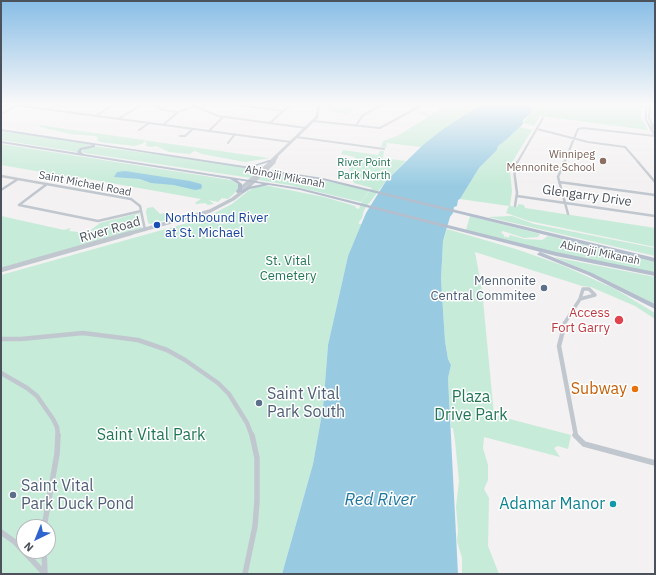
<!DOCTYPE html>
<style>
body{margin:0}
#map{position:relative;width:656px;height:575px;overflow:hidden;background:#f3f1f1;font-family:"IBM Plex Sans",sans-serif}
canvas{display:block}
.frame{position:absolute;inset:0;border:2px solid #4b525c;pointer-events:none}
.north{position:absolute;left:16px;top:519px;width:40px;height:40px;box-sizing:border-box;background:#fff;border:1px solid #b7babe;border-radius:50%;rotate:223deg;font-size:11px;font-weight:700;line-height:16px;text-align:center;color:#4b525c}
.north::after{content:'';display:block;margin:auto;width:14px;height:18px;background:#2f64cf;clip-path:polygon(50% 0,100% 100%,50% 72%,0 100%)}
</style>
<div id="map">
<canvas width="656" height="575"></canvas>
<div class="frame"></div>
<div class="north">N</div>
</div>
<script>
const g = document.querySelector('canvas').getContext('2d');
g.lineJoin = 'round';
function paint(path, color) {
  g.fillStyle = color;
  g.fill(path, 'evenodd');
}
function shape(rows) {
  const path = new Path2D();
  for (const r of rows) {
    path.moveTo(r[0], r[1]);
    for (let i = 2; i < r.length; i += 2) path.lineTo(r[i], r[i + 1]);
  }
  return path;
}
function trace(path, color, width, dash) {
  g.strokeStyle = color;
  g.lineWidth = width;
  g.lineCap = dash ? 'butt' : 'round';
  g.setLineDash(dash || []);
  g.stroke(path);
}
function write(font, color, halo, rows, align = 'center') {
  g.font = font + ' "IBM Plex Sans",sans-serif';
  g.lineWidth = 3;
  g.setLineDash([]);
  g.textBaseline = 'middle';
  g.strokeStyle = halo;
  g.fillStyle = color;
  for (const [text, x, y, turn = 0] of rows) {
    g.save();
    g.translate(x, y);
    g.rotate((+turn || 0) * Math.PI / 180);
    g.textAlign = isNaN(turn) ? turn : align;
    if (halo) g.strokeText(text, 0, 0);
    g.fillText(text, 0, 0);
    g.restore();
  }
}
paint(shape([
 [322,105,362,105,347,114,322,110],
 [446,105,479,105,421,147,387,143,386,148,381,147,383,141,397,136,428,117,415,111,417,110,430,115],
 [532,105,642,105,641,117,648,130,540,116,534,126,523,123,530,114],
 [39,125,269,158,270,158,245,162,202,154,195,151,196,150,190,154,169,152,156,146,151,147,146,146,146,141,142,144,134,146,100,142,97,140,98,137,95,136,70,134,40,127],
 [520,127,532,130,511,164,510,171,512,191,510,206,517,207,519,204,524,205,525,208,655,228,655,247,529,221,506,213,509,206,460,199,479,168,497,150,498,146,506,140],
 [1,131,92,144,80,149,77,152,1,140],
 [1,144,231,180,239,185,238,190,228,199,222,198,218,202,209,200,214,204,208,205,205,203,196,204,195,203,201,199,77,177,76,178,1,165],
 [93,146,191,159,259,169,251,178,85,153,82,152,84,149],
 [343,150,378,155,380,151,384,151,383,158,406,161,386,181,364,210,362,218,359,222,359,224,362,224,348,256,328,345,323,408,313,464,282,574,1,574,1,275,205,218,232,204,248,191,256,187,269,186,324,197,355,206,356,208,359,209,362,201,372,188,354,183,349,169,355,157,341,154],
 [24,527,48,527,48,551,24,551],
 [266,171,343,184,369,191,361,202,289,185,258,180],
 [153,207,160,214,165,213,179,217,150,224,148,223,146,212,147,208],
 [139,213,142,229,1,268,1,216,64,230,71,228,69,231,87,233,100,223],
 [470,216,540,234,538,237,524,238,503,231,501,232,504,235,504,238,505,236,508,238,510,235,524,239,542,240,548,236,655,262,655,273,577,258,466,230],
 [512,216,534,224,655,248,655,256,488,217],
 [447,229,519,250,564,266,615,289,655,313,655,319,635,306,591,287,582,286,475,252,482,290,494,415,571,435,568,449,558,446,554,448,560,457,484,437,483,448,488,465,488,480,484,489,489,498,488,546,499,574,462,574,462,558,457,541,458,530,456,507,459,481,455,441,453,428,451,428,448,378,451,365,448,359,445,341,441,279,443,241],
 [554,257,655,277,655,304,598,276]
]), '#c6ebd8');
paint(shape([
 [480,105,532,105,532,107,530,114,523,120,523,124,506,140,498,146,497,150,479,168,460,199,458,200,457,206,454,207,453,213,450,217,443,241,441,279,445,341,448,359,451,365,448,378,458,574,282,574,313,464,323,408,328,345,348,256,366,213,386,181,423,145,442,130],
 [125,171,190,181,201,184,202,186,201,189,195,190,174,185,151,183,140,179,114,177,117,172]
]), '#98cbe2');
trace(shape([
 [15,105,291,142],
 [153,105,163,110,178,112],
 [192,105,218,116,306,128],
 [237,105,284,111],
 [3,113,17,105],
 [96,116,113,105],
 [118,119,141,105],
 [313,121,380,128,422,105],
 [270,123,290,105],
 [163,125,178,112,195,106],
 [356,126,363,115,382,105],
 [537,129,588,142,625,147,639,163],
 [139,130,149,123],
 [209,131,223,117],
 [180,136,185,136,193,129],
 [296,137,384,149],
 [228,143,235,134],
 [517,163,543,118],
 [564,163,578,129,583,128,655,136]
]), '#c1c7ce', 2);
trace(shape([
 [564,162,558,177,568,214],
 [638,162,655,182],
 [1,176,131,199,140,206,145,230],
 [559,182,655,195],
 [47,184,19,205,98,221,141,211],
 [1,190,18,179],
 [517,196,655,216],
 [515,206,517,193,514,170,517,162]
]), '#c1c7ce', 2.5);
trace(shape([
 [583,289,589,289,595,295,580,299,583,289],
 [564,324,580,299]
]), '#c1c7ce', 3.5);
trace(shape([
 [565,323,559,346,576,436],
 [1,339,21,339,83,333,138,340,167,350,185,360,218,383,229,394,247,423,252,436],
 [1,373,27,388,37,396,53,419,57,427,58,436]
]), '#c1c7ce', 4.5);
trace(shape([
 [575,435,584,444,655,463],
 [44,527,57,454,58,435],
 [1,532,15,542,45,574],
 [44,551,45,574],
 [245,574,255,526,257,501,257,458,252,435]
]), '#c1c7ce', 5.5);
trace(shape([
 [269,163,317,117,319,105],
 [273,163,277,156]
]), '#c1c7ce', 3);
trace(shape([
 [238,191,271,162],
 [128,234,210,211,233,199,246,189,274,162]
]), '#c1c7ce', 3.5);
trace(shape([
 [1,270,131,233]
]), '#c1c7ce', 4.5);
paint(shape([
 [645,105,647,105,647,120,655,132,655,136,653,135,645,120,645,105],
 [649,105,651,105,650,118,655,127,655,129,653,129,648,118,649,105]
]), '#c1c8d2');
paint(shape([
 [1,129,323,178,655,258,655,262,323,180,95,145,95,147,82,150,81,152,84,154,300,188,556,252,655,272,655,276,556,256,300,190,269,185,250,189,243,193,240,192,238,193,236,192,238,189,238,184,230,179,1,143,1,141,78,153,77,152,80,148,93,145,1,131,1,129],
 [237,180,263,184,248,187,241,191,242,189,242,184,237,180],
 [269,160,272,161,253,167,251,166,269,160],
 [540,252,592,273,655,304,655,309,588,275,538,255,537,254,540,252]
]), '#b4becc');
const sky = g.createLinearGradient(0, 0, 0, 186);
sky.addColorStop(0, '#88bde6');
sky.addColorStop(0.56, '#faf9f9');
sky.addColorStop(1, '#faf9f900');
g.fillStyle = sky;
g.fillRect(0, 0, 656, 186);
for (const [x, y, r, color] of [
 [603,161,4,"#8d6e63"],
 [157,225,4,"#1a4fb4"],
 [544,288,4,"#5c6f8a"],
 [619,320,5,"#e0444e"],
 [635,389,4,"#e8710a"],
 [259,403,4,"#5c6f8a"],
 [13,495,4,"#5c6f8a"],
 [613,504,4,"#0f9aa8"]
]) {
  const dot = new Path2D();
  dot.arc(x, y, r, 0, 2 * Math.PI);
  g.fillStyle = color;
  g.fill(dot);
  trace(dot, '#fff', 1.5);
}
write('11px', '#785e54', '#fff', [
 ["Winnipeg",595,155],
 ["Mennonite School",595,168]
], 'right');
write('11px', '#237655', '#fff', [
 ["River Point",364,163],
 ["Park North",364,176]
]);
write('11px', '#4b525c', '#fff', [
 ["Abinojii Mikanah",285,177,11],
 ["Saint Michael Road",85,184,11],
 ["Abinojii Mikanah",600,253,12]
]);
write('13px', '#4b525c', '#fff', [
 ["Glengarry Drive",587,196,8],
 ["River Road",110,230,-16]
]);
write('13px', '#164399', '#fff', [
 ["Northbound River",165,218],
 ["at St. Michael",165,233]
], 'left');
write('13px', '#237655', '#fff', [
 ["St. Vital",288,261],
 ["Cemetery",288,276]
]);
write('13px', '#4e5e75', '#fff', [
 ["Mennonite",536,281],
 ["Central Commitee",536,296]
], 'right');
write('13px', '#be3a42', '#fff', [
 ["Access",610,313],
 ["Fort Garry",610,328]
], 'right');
write('16px', '#c56008', '#fff', [
 ["Subway",627,389]
], 'right');
write('16px', '#4e5e75', '#fff', [
 ["Saint Vital",267,394],
 ["Park South",267,412],
 ["Saint Vital",21,486],
 ["Park Duck Pond",21,504]
], 'left');
write('16px', '#237655', '#fff', [
 ["Plaza",471,397],
 ["Drive Park",471,415],
 ["Saint Vital Park",151,435]
]);
write('16px', '#0d838f', '#fff', [
 ["Adamar Manor",605,504]
], 'right');
write('italic 17px', '#1e759d', '#fff', [
 ["Red River",380,500]
]);
</script>
